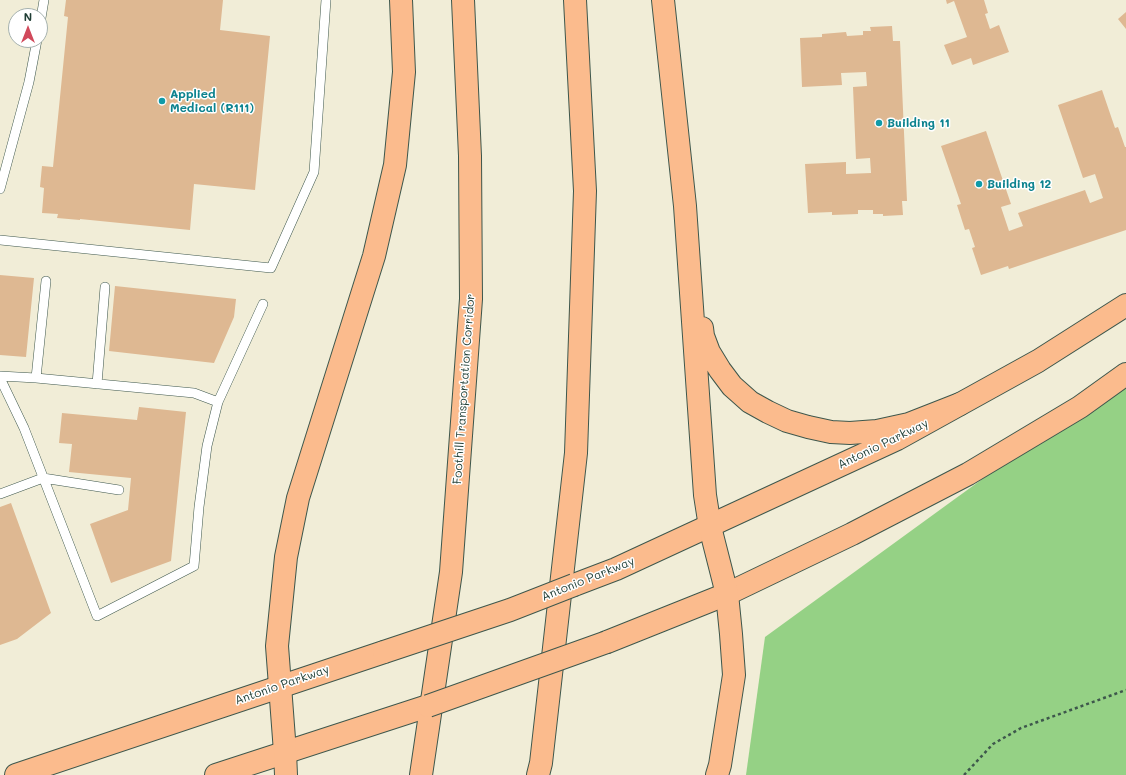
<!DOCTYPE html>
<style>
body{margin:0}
#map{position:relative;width:1126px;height:775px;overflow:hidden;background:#f1edd7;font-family:Mali,sans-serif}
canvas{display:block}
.north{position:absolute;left:8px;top:8px;width:40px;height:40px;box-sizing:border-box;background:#fff;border:1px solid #a5b1ae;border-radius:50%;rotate:0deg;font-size:11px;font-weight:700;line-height:16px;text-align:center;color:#1f3d34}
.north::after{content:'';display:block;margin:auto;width:14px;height:18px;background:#d1495b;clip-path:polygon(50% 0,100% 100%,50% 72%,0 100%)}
</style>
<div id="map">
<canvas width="1126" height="775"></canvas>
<div class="north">N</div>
</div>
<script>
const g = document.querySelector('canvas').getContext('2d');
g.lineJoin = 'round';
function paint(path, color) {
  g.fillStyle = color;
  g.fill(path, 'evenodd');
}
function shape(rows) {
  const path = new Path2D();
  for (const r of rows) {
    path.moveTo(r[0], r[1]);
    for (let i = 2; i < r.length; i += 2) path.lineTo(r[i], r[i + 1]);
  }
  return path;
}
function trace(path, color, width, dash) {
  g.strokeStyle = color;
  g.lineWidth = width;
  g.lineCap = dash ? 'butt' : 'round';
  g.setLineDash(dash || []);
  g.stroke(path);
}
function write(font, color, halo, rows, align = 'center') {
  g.font = font + ' Mali,sans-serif';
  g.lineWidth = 3;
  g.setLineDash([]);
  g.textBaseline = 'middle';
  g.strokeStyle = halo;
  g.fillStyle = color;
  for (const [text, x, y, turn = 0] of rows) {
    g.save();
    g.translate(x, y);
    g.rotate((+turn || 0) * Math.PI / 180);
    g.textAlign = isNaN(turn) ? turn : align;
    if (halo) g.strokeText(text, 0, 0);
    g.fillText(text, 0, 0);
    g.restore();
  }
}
paint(shape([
 [1126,383,1126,775,746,775,765,637,1025,448]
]), '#95d185');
paint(shape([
 [66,0,223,0,220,30,270,36,255,190,194,184,190,230,80,219,80,220,57,218,58,214,42,213,44,188,40,187,42,166,53,167,68,17,64,16],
 [946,0,984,0,988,13,985,14,990,29,999,25,1009,52,973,65,971,58,952,65,944,45,967,37,954,1,947,4],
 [1126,12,1126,29,1118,19],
 [892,26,893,41,900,41,907,201,902,201,903,215,883,216,883,214,873,214,873,210,858,210,858,214,832,215,832,212,808,213,805,164,846,162,846,174,871,173,870,158,856,159,853,87,867,86,866,72,841,73,842,85,802,87,800,38,822,37,822,34,846,32,847,36,863,35,863,31,871,31,870,27],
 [1102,90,1115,128,1118,127,1125,147,1126,147,1126,230,1009,269,1008,266,981,275,972,248,975,247,969,229,965,230,957,205,961,204,941,146,986,131,1011,204,1001,207,1009,231,1023,226,1018,213,1085,190,1090,203,1103,198,1095,174,1083,178,1058,105],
 [0,275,34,278,26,357,0,355],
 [115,286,236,299,234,317,214,363,109,351],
 [139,407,186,412,171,561,111,583,90,524,128,510,131,478,69,472,72,444,59,443,62,413,137,420],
 [11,503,51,613,17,639,0,645,0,507]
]), '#deb892');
const lane = shape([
 [40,24,44,0],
 [0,189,29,82,37,40],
 [0,240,271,268,314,172,326,0],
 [0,376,36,378,194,393,218,402],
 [0,378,24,428,97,616,194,566,199,507,207,446,218,402,263,304],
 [36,378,46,281],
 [97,384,105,287],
 [0,494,43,478,119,490]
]);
const primary = shape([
 [574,585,616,569,897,439,1038,361,1126,305],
 [607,642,727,594,852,534,968,474,1080,407,1126,374],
 [16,775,384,652],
 [216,775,428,706]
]);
const highway = shape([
 [663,0,685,206,705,495,710,527,727,594,731,634,734,675,720,765,717,775],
 [702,328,703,336,709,352,720,370,732,386,750,402,768,412,787,421,808,427,831,432,850,433,877,431,909,424,960,404],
 [286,775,285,752,277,646,286,557,298,498,374,256,395,165,404,72,401,0],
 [421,775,451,572,471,299,470,156,463,0],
 [538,775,541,763,576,453,585,191,575,0]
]);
trace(lane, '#3e574c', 10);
trace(primary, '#3e574c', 24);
trace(highway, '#3e574c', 24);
trace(shape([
 [964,775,993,744,1021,728,1126,690]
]), '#3e574c', 2.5, [3, 3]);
trace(lane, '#fff', 9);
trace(primary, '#fbbb8d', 22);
trace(highway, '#fbbb8d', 22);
const primaryBridge = shape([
 [384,652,510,610,574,585],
 [428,706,607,642]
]);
trace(primaryBridge, '#3e574c', 24, []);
trace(primaryBridge, '#fbbb8d', 22);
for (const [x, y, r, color] of [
 [162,101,4,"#0f9aa8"],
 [879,123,4,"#0f9aa8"],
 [979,184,4,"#0f9aa8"]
]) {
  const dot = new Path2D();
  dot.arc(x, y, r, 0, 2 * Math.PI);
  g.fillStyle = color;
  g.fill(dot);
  trace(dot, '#fff', 1.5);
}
write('bold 12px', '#0d838f', '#fff', [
 ["Applied",170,94],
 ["Medical (R111)",170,108],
 ["Building 11",887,123],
 ["Building 12",987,184]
], 'left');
write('12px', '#1f3d34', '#fff', [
 ["Foothill Transportation Corridor",464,389,-86],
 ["Antonio Parkway",883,444,-26],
 ["Antonio Parkway",588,579,-22],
 ["Antonio Parkway",282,685,-19]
]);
</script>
